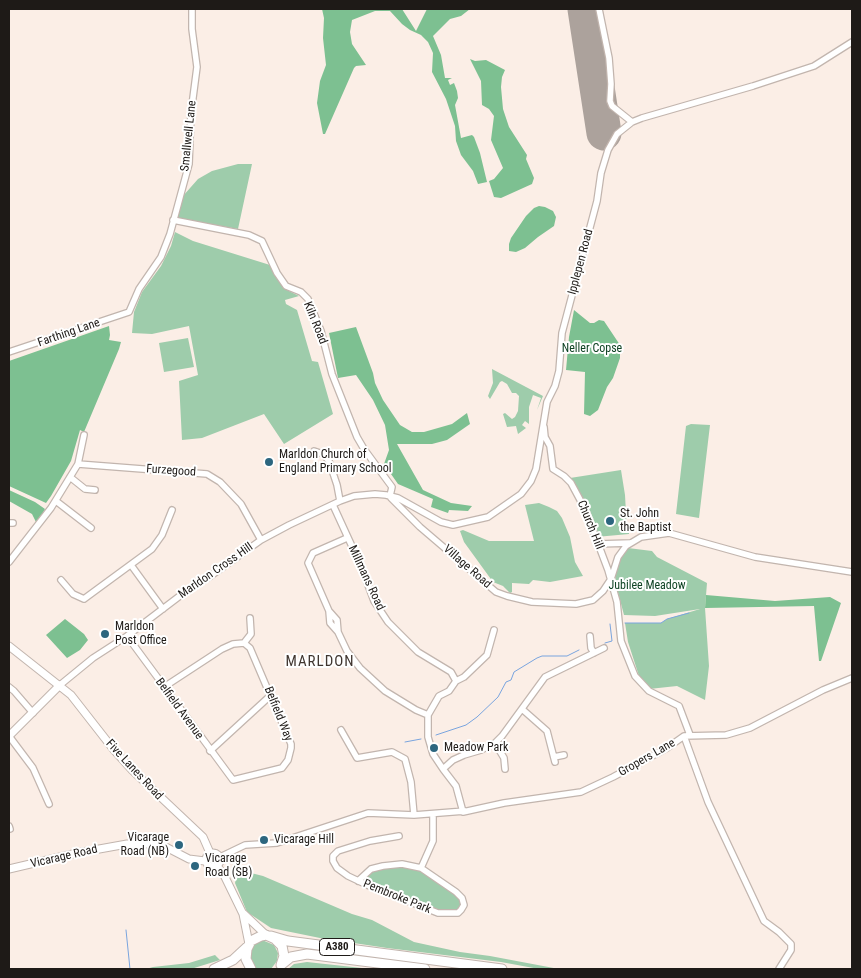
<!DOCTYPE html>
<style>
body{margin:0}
#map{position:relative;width:861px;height:978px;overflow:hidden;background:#fbeee6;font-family:"Roboto Condensed",sans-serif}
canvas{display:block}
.frame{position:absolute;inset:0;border:10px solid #1e1a17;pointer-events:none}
</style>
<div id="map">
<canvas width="861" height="978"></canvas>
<div class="frame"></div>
</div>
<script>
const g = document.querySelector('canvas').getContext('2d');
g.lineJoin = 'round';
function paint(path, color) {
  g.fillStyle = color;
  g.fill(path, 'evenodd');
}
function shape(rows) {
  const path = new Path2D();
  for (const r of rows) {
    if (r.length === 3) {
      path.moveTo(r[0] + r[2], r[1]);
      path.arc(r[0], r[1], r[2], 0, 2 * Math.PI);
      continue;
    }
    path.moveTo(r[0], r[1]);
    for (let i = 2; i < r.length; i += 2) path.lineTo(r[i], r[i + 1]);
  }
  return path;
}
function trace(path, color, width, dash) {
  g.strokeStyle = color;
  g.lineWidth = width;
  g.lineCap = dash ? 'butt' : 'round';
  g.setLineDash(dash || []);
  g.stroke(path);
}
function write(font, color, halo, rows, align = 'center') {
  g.font = font + ' "Roboto Condensed",sans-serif';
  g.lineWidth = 4;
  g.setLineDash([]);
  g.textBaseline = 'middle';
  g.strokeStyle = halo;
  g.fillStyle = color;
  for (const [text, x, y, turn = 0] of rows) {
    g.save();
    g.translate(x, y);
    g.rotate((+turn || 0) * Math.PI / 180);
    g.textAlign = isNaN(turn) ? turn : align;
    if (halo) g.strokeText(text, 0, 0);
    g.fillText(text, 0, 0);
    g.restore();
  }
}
paint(shape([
 [238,164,252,164,238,229,177,218,183,196,198,179,212,171],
 [175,232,193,241,270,265,277,279,287,290,299,296,285,300,286,304,297,310,312,361,318,362,333,414,284,444,264,414,202,438,182,440,179,381,198,375,189,326,152,334,132,333,134,312,142,292,161,266,171,246],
 [188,338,194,367,164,372,159,343],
 [492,369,543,396,537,410,541,398,533,395,529,407,529,424,525,421,522,425,526,428,518,434,516,426,507,427,503,414,505,413,512,419,515,417,518,411,519,396,516,393,512,393,507,384,502,381,500,382,490,399,488,396,493,383],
 [691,424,710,425,699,518,676,514,686,426],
 [621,470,625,495,627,531,629,531,629,534,596,537,570,478],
 [539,503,549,507,557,511,562,518,570,537,575,562,583,576,550,582,533,580,529,584,512,583,512,592,510,593,503,586,493,582,464,542,460,531,463,530,489,541,534,541,525,505],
 [628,548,652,551,657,557,707,583,705,608,709,666,705,700,677,686,649,689,639,676,628,642,625,623,661,623,667,619,700,609,655,616,624,615,616,585,615,574,622,553],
 [398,866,411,867,420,871,452,891,459,897,461,902,461,906,457,910,439,910,366,881,365,877,373,871,384,868],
 [243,871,263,876,352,914,372,920,414,942,460,952,490,956,559,969,539,969,501,962,387,948,320,938,271,928,247,912,235,883,237,875],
 [262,940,274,945,278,953,277,961,271,969,254,969,250,966,251,945],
 [215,955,220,960,191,969,146,969,153,967,189,963],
 [307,962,371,969,288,969,294,964]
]), '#9eccab');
paint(shape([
 [322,9,402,9,416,31,427,9,470,9,461,16,450,19,433,36,441,55,445,78,452,78,448,80,450,85,454,83,457,91,458,98,455,105,461,138,472,135,474,137,480,153,487,182,478,184,473,171,461,155,456,141,455,126,446,99,432,72,433,53,428,42,421,35,410,30,402,24,390,11,375,11,352,20,350,32,352,44,366,65,356,66,354,68,325,134,323,134,317,103,320,81,326,65,323,38,324,18],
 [470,59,475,61,486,60,505,70,502,77,501,87,503,109,509,127,527,155,526,159,534,178,532,184,501,198,494,197,489,181,494,179,503,168,491,140,494,116,489,109,482,105,481,81],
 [539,206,545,207,553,211,556,217,554,226,538,237,525,248,516,252,509,251,509,244,511,238,526,216,534,208],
 [574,310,590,323,594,323,599,320,604,321,620,345,620,358,613,378,607,387,598,410,590,416,584,414,585,372,566,370,569,337],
 [109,326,110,335,109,340,121,342,119,349,84,432,80,430,71,461,51,496,46,503,9,486,9,361],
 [356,327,373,373,375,383,383,400,400,425,412,432,424,432,452,424,467,413,470,424,447,440,432,444,397,444,423,490,451,503,472,506,468,511,449,510,448,513,431,507,433,499,398,484,384,464,389,450,385,425,373,400,356,375,338,378,329,333],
 [9,490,35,502,45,509,37,524,32,514,9,501],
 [706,595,775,601,830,597,841,603,821,661,819,661,814,606,705,608],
 [65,619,84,634,88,640,80,650,67,658,46,635]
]), '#7dc091');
trace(shape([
 [625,623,661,623,667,619,689,613],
 [605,643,612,641,610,624],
 [436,735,466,725,477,717,498,697,506,682,511,680,514,672,537,658,542,656,567,656,579,650],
 [405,742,421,739],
 [126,930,130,969]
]), '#79a4de', 1);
trace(shape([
 [585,9,604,133]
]), '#aca29c', 35);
const minor = shape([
 [599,9,609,58,611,84,610,101,612,106,632,122],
 [173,220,249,235,262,241,277,273,286,286,301,292,308,299,321,331,332,374,357,437,364,449,392,487,390,496],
 [9,352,129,312,139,289,161,257,170,234,189,164,191,113,197,67,192,29,192,9],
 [544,427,545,437,550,446,553,469,564,476,571,483,585,509,608,570,617,602,621,641,635,676,649,691,679,706,690,735],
 [314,451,323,454,329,461,337,485,340,501],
 [78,464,207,474,220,482,241,504,261,540],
 [70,477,85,489,95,490],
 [391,498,420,527,496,592,507,596,532,602,576,604,593,600,603,591,611,579,618,557,626,546,641,537,669,533,755,557,852,572],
 [56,501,91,528],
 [333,505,361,566,374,601,388,622,418,652,451,672,456,681],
 [9,523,13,523],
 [598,544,630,543],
 [9,562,51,508,78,464,84,435],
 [131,565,163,609],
 [61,580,73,594,84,599,88,596,152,549,162,535,172,510],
 [329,611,337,620,338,632,347,651,360,668,385,691,416,710,428,715],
 [338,632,330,623,329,611,308,563,313,553,347,538],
 [127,636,233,780,282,768,288,760,291,748,291,744,250,648,244,643],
 [590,636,591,648,594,653],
 [60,685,93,658,127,636,185,592,212,575,261,540,289,525,340,501,354,496,375,494,386,495,398,498,441,522,453,525,488,517,521,494,531,481,536,469,547,402,555,386,559,371,562,333,597,201,601,173,608,150,617,134,632,122,642,118,753,86,814,66,852,42],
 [9,687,14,691,33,713],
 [164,687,222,649,233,644,244,643,251,634,250,618],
 [522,709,547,731,555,762],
 [341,730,357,758,392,752,405,759,411,782,414,815],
 [9,736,33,768,49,804],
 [684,736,708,802,764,921,779,932,791,944,791,950,779,969],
 [495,743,504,758,505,769],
 [210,751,270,696],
 [554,757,564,755],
 [443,769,433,754,428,737,428,715,439,696,449,691,456,681,464,677,487,655,494,630],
 [463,812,504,803,581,792,613,777,667,748,684,736,726,735,750,728,823,690,852,678],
 [463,812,456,786,443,769,453,760,464,755,481,750,495,743,502,736,545,677,604,648],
 [9,826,10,829],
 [399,836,370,841,338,851,333,856,333,861,337,868,348,876,367,885,438,913,458,913,461,910,464,905,462,898,456,892,421,868,433,841,433,814],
 [220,857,245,845,277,843,368,813,414,815,465,811],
 [358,881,371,869,383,866,402,864,421,868]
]);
const tertiary = shape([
 [9,646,71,695,114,750,132,770,203,837,210,853],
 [9,736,60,685],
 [213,860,7],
 [217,866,224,875,243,914,249,944],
 [9,869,77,853,127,844,160,844,189,859,205,861],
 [244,914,266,935]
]);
const trunk = shape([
 [271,936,288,941,502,969],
 [281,965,291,957,307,954,425,969],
 [214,969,233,960,247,947],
 [251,969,246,959,247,949,251,941,261,936,266,935,275,939,282,946,284,956,281,965]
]);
trace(minor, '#c2b5ae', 8);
trace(tertiary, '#c2b5ae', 9);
trace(trunk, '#c2b5ae', 11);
trace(minor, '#fff', 5.5);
trace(tertiary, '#fff', 7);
trace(trunk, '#fff', 9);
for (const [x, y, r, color] of [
 [269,462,5,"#2c667f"],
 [610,521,5,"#2c667f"],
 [105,634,5,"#2c667f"],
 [434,748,5,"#2c667f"],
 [264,840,5,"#2c667f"],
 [179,845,5,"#2c667f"],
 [195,866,5,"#2c667f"]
]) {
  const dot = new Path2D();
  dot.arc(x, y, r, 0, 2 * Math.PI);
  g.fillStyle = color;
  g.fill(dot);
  trace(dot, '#fff', 2);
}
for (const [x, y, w] of [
 [337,947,35]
]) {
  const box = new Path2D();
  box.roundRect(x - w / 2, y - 8.5, w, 17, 4);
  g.fillStyle = '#fff';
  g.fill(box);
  trace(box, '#1e1a17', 1);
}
write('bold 11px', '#1e1a17', null, [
 ["A380",337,947]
]);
write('12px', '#1e1a17', '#fff', [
 ["Smallwell Lane",189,136,-84],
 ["Ipplepen Road",581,262,-75],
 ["Kiln Road",315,323,68],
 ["Farthing Lane",69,333,-19],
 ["Furzegood",171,471,4],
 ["Church Hill",590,525,68],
 ["Village Road",467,567,41],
 ["Marldon Cross Hill",216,571,-35],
 ["Millmans Road",366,578,65],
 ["Belfield Avenue",179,709,54],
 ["Belfield Way",278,714,68],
 ["Gropers Lane",647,758,-30],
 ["Five Lanes Road",134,770,47],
 ["Vicarage Road",64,857,-13],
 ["Pembroke Park",397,897,22]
]);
write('12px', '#0e4223', '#fff', [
 ["Neller Copse",592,349],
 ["Jubilee Meadow",647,586]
]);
write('12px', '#1e1a17', '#fff', [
 ["Marldon Church of",279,455],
 ["England Primary School",279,469],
 ["St. John",620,514],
 ["the Baptist",620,528],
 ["Marldon",115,627],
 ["Post Office",115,641],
 ["Meadow Park",444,748],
 ["Vicarage",169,838,"right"],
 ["Road (NB)",169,852,"right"],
 ["Vicarage Hill",274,840],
 ["Vicarage",205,859],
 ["Road (SB)",205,873]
], 'left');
g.letterSpacing = '1px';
write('15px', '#403630', '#fff', [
 ["MARLDON",320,662]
]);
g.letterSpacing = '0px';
</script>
